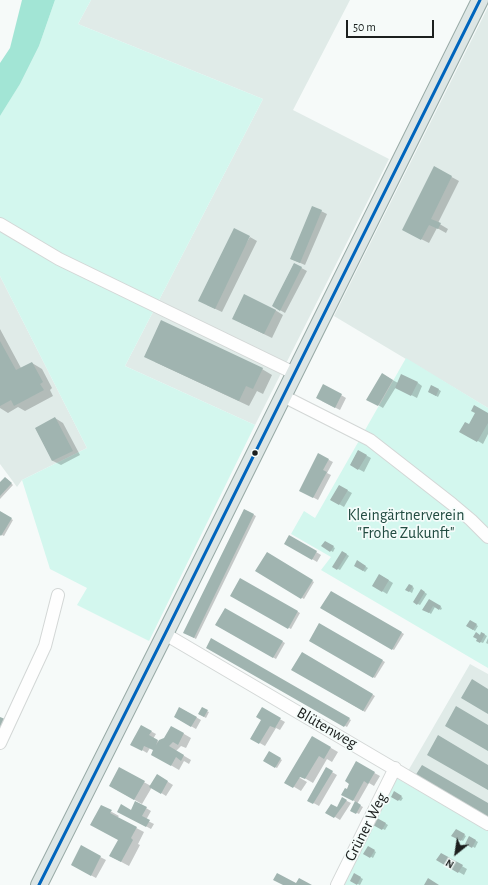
<!DOCTYPE html>
<meta charset="utf-8">
<style>
body{margin:0}
#map{position:relative;width:488px;height:885px;overflow:hidden;background:#f6faf9;font-family:"Alegreya Sans",sans-serif}
canvas{display:block}
.north{position:absolute;left:436px;top:833px;width:40px;height:40px;-webkit-text-stroke:3px #f4fcfa;paint-order:stroke;rotate:210deg;font-size:11px;font-weight:700;line-height:16px;text-align:center;color:#1c1f1e}
.north::after{content:'';display:block;margin:auto;width:14px;height:18px;background:#1c1f1e;clip-path:polygon(50% 0,100% 100%,50% 72%,0 100%)}
.scale{position:absolute;left:346px;top:20px;width:88px;height:18px;box-sizing:border-box;border:2px solid #1c1f1e;border-top:0;padding-left:5px;font-size:12px;line-height:14px;white-space:nowrap;color:#1c1f1e;-webkit-text-stroke:3px #f4fcfa;paint-order:stroke}
</style>
<div id="map">
<canvas width="488" height="885"></canvas>
<div class="north">N</div>
<div class="scale">50 m</div>
</div>
<script>
const g = document.querySelector('canvas').getContext('2d');
g.lineJoin = 'round';
function paint(path, color) {
  g.fillStyle = color;
  g.fill(path, 'evenodd');
}
function shape(rows) {
  const path = new Path2D();
  for (const r of rows) {
    path.moveTo(r[0], r[1]);
    for (let i = 2; i < r.length; i += 2) path.lineTo(r[i], r[i + 1]);
  }
  return path;
}
function trace(path, color, width, dash) {
  g.strokeStyle = color;
  g.lineWidth = width;
  g.lineCap = dash ? 'butt' : 'round';
  g.setLineDash(dash || []);
  g.stroke(path);
}
function write(font, color, halo, rows, align = 'center') {
  g.font = font + ' "Alegreya Sans",sans-serif';
  g.lineWidth = 3.5;
  g.setLineDash([]);
  g.textBaseline = 'middle';
  g.strokeStyle = halo;
  g.fillStyle = color;
  for (const [text, x, y, turn = 0] of rows) {
    g.save();
    g.translate(x, y);
    g.rotate((+turn || 0) * Math.PI / 180);
    g.textAlign = isNaN(turn) ? turn : align;
    if (halo) g.strokeText(text, 0, 0);
    g.fillText(text, 0, 0);
    g.restore();
  }
}
paint(shape([
 [91,0,350,0,293,110,389,159,255,425,125,366,263,99,78,24],
 [488,7,488,408,334,316],
 [0,276,87,448,22,480,17,487,0,464],
 [470,664,488,674,488,818,408,771]
]), '#e0ebe8');
paint(shape([
 [55,0,91,0,78,24,263,99,125,366,255,425,149,641,77,605,87,588,50,569,22,480,87,448,0,276,0,116,20,84,39,46],
 [406,358,488,408,488,668,321,570,331,557,291,534,304,511,315,518],
 [393,776,488,831,488,885,340,885]
]), '#d3f7ee');
paint(shape([
 [22,0,55,0,39,46,20,84,0,116,0,63,10,48]
]), '#a2e5d5');
paint(shape([
 [435,168,459,181,438,223,448,229,446,233,437,228,429,243,411,234],
 [313,207,327,214,305,265,291,259],
 [250,237,257,241,222,312,207,305],
 [294,264,307,271,285,313,273,306],
 [275,310,283,315,272,338,241,323],
 [0,329,21,368,32,363,42,369,52,388,50,390,53,396,25,411,18,407,8,413,0,408],
 [155,362,262,369,272,375,263,394,257,391,249,406],
 [382,374,398,383,418,383,422,386,417,398,396,387,383,408,368,399],
 [432,386,441,391,438,397,429,392],
 [341,395,346,398,340,410,322,401],
 [477,413,488,414,488,434,483,444,461,431,470,425],
 [55,418,63,423,80,455,61,465,53,461,36,429],
 [358,451,371,458,364,472,351,465],
 [319,455,333,462,327,473,331,475,318,500,305,493],
 [7,479,13,485,0,499,0,483],
 [339,486,352,493,344,507,332,500],
 [244,510,256,516,196,639,185,633],
 [0,512,13,520,4,536,0,534],
 [290,536,321,555,317,562,286,543],
 [325,542,335,548,333,552,323,546],
 [343,552,349,556,340,570,334,567],
 [267,554,314,582,304,599,257,571],
 [358,562,368,568,365,572,355,565],
 [380,575,393,583,387,594,374,586],
 [240,580,300,613,291,629,231,596],
 [410,585,414,588,412,593,407,590],
 [421,590,427,594,420,605,414,602],
 [331,592,404,634,394,650,322,608],
 [429,600,442,608,441,610,435,607,431,614,424,609],
 [225,609,285,643,276,659,216,625],
 [470,621,478,626,475,631,467,626],
 [320,625,385,662,375,678,310,640],
 [482,633,487,636,483,643,478,641],
 [488,638,488,644,486,643],
 [211,640,351,720,347,727,207,647],
 [302,653,375,696,365,712,293,670],
 [180,708,201,720,196,729,175,717],
 [202,709,209,712,206,718,199,714],
 [262,709,285,722,280,730,276,728,265,746,251,738,262,720],
 [141,726,156,734,153,739,159,742,165,739,172,727,191,738,186,748,181,746,176,751,191,760,189,764,184,761,179,770,152,754,154,750,150,748,147,753,132,744],
 [312,737,338,752,332,762,327,759,313,783,296,773,295,775,307,782,301,791,286,782],
 [270,752,282,760,277,768,265,761],
 [356,763,380,776,374,786,369,783,357,804,363,807,359,814,351,810,356,802,343,794,347,790],
 [120,769,151,786,157,775,173,785,166,796,152,787,142,804,110,786],
 [327,769,337,775,319,806,308,800],
 [395,793,403,798,401,801,392,797],
 [343,799,351,803,340,820,327,812,337,808],
 [136,802,151,811,146,820,154,824,151,829,118,811,131,811],
 [101,806,119,816,117,818,144,832,138,844,140,845,129,866,110,856,119,840],
 [378,819,388,825,385,830,375,825],
 [456,830,466,836,463,841,453,835],
 [470,837,478,842,475,848,467,843],
 [81,847,106,860,96,878,72,865],
 [368,847,376,852,373,858,365,853],
 [441,854,467,869,464,875,438,860],
 [355,875,363,879,360,885,351,881]
]), '#0003');
paint(shape([
 [434,166,452,176,431,219,441,223,438,229,429,225,421,240,402,230],
 [312,206,322,210,300,263,290,259],
 [234,228,250,236,215,309,198,301],
 [294,263,302,267,280,311,272,306],
 [244,294,276,310,264,334,232,319],
 [161,320,263,368,253,389,246,386,239,401,144,357],
 [0,341,16,370,32,362,43,382,40,384,44,390,14,406,11,400,0,406],
 [382,373,393,380,378,406,366,400],
 [401,374,418,382,411,396,395,388],
 [323,384,342,394,335,408,316,398],
 [431,385,439,389,436,396,428,392],
 [474,405,488,413,488,423,477,442,459,432,465,422,469,424,475,413,471,411],
 [55,417,73,451,52,461,35,428],
 [358,450,367,455,358,470,350,465],
 [318,453,329,459,323,470,327,472,313,498,299,491],
 [5,477,12,483,0,496,0,482],
 [339,485,348,490,339,505,330,500],
 [244,509,254,514,194,638,183,633],
 [0,511,12,518,1,536,0,535],
 [289,535,317,551,312,560,284,544],
 [325,541,334,546,330,552,321,546],
 [342,551,347,554,337,570,332,567],
 [267,552,313,580,301,599,255,571],
 [357,560,366,566,363,571,354,566],
 [379,574,389,580,382,592,372,586],
 [240,578,298,611,288,629,230,596],
 [409,584,413,586,409,592,405,590],
 [421,589,425,592,417,605,413,602],
 [331,591,402,632,392,650,320,608],
 [429,599,441,606,439,610,433,606,429,613,422,610],
 [225,608,283,641,273,658,215,625],
 [470,620,477,624,473,630,466,626],
 [319,623,383,660,373,678,309,641],
 [476,632,480,635,481,632,485,634,480,643,476,641,477,639,473,637],
 [211,638,350,718,344,727,206,648],
 [302,652,373,694,363,711,291,670],
 [472,679,488,689,488,714,461,698],
 [456,706,488,725,488,751,445,726],
 [179,707,197,717,191,727,174,717],
 [202,707,208,710,204,717,198,714],
 [262,707,281,718,275,728,270,726,259,744,250,739,261,720,256,717],
 [0,717,5,719,0,729],
 [141,725,152,731,149,735,158,740,156,745,159,740,164,738,171,726,184,733,178,745,173,742,169,746,184,755,181,761,176,757,171,766,151,755,153,750,144,746,142,751,130,745],
 [438,735,488,765,488,790,427,755],
 [312,736,331,747,324,759,319,756,305,779,300,777,293,788,284,783],
 [269,751,281,758,275,768,263,761],
 [356,761,375,772,368,784,364,781,353,801,341,795,345,788,347,789,349,784,345,781],
 [422,765,488,803,488,818,415,776],
 [119,767,145,781,134,800,109,786],
 [326,767,333,771,313,804,307,801],
 [157,774,168,781,161,794,149,787],
 [394,791,402,796,398,801,391,797],
 [342,797,347,800,334,818,325,813,331,804,337,807],
 [135,801,147,807,142,816,150,820,146,827,117,812,121,804,131,810],
 [355,801,361,805,356,814,350,811],
 [101,805,112,810,110,813,137,827,131,838,133,840,121,862,109,856,118,840,90,825],
 [377,818,386,823,382,830,373,825],
 [456,829,465,834,461,841,451,836],
 [469,836,476,840,472,848,465,844],
 [81,845,101,856,91,876,71,865],
 [368,846,375,850,370,858,363,854],
 [441,853,463,865,458,873,436,860],
 [277,873,296,883,299,878,312,885,283,885,273,880],
 [354,873,361,877,357,885,350,881],
 [428,878,439,885,424,885]
]), '#a0b4b0');
const minor = shape([
 [0,224,59,259,294,373],
 [283,396,370,440,452,504,471,520,488,537],
 [165,634,488,824],
 [0,743,45,646,58,595],
 [337,885,395,768]
]);
const major = shape([
 [39,885,165,634,480,0]
]);
trace(minor, '#d3d7d6', 14);
trace(major, '#97a9a5', 18);
trace(minor, '#fefefe', 12);
trace(major, '#dde6e5', 16);
trace(shape([
 [39,885,165,634,480,0]
]), '#0065bd', 3);
for (const [x, y, r, color] of [
 [255,453,3.5,"#1c1f1e"]
]) {
  const dot = new Path2D();
  dot.arc(x, y, r, 0, 2 * Math.PI);
  g.fillStyle = color;
  g.fill(dot);
  trace(dot, '#f4fcfa', 1.5);
}
write('16px', '#224c42', '#f4fcfa', [
 ["Kleingärtnerverein",406,515],
 ["\"Frohe Zukunft\"",406,533]
]);
write('16px', '#1c1f1e', '#f4fcfa', [
 ["Blütenweg",327,728,30],
 ["Grüner Weg",366,827,-63]
]);
</script>
